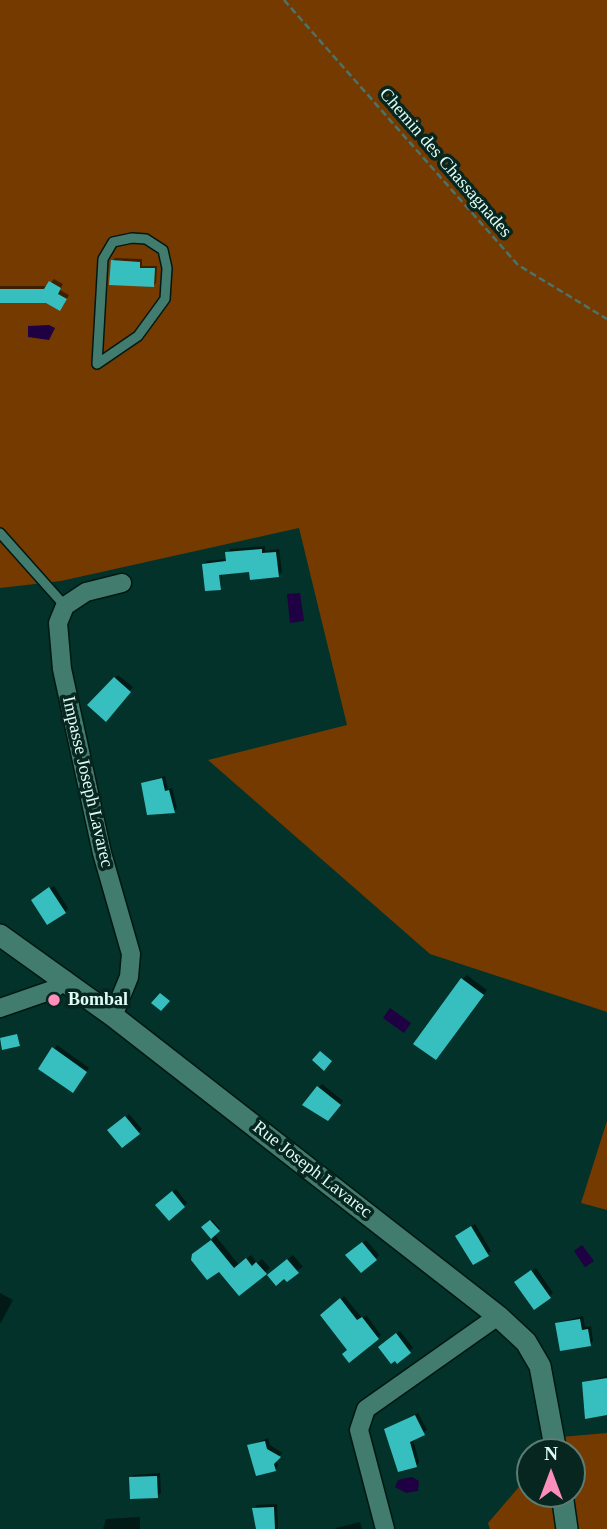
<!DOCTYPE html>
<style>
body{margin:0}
#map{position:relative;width:607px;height:1529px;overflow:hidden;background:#023229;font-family:"Times New Roman",serif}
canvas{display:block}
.north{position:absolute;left:516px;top:1438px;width:70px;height:70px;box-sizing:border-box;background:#07261f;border:2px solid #5d7c74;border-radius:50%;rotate:0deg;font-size:19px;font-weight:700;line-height:28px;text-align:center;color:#dffdf4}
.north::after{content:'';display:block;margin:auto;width:24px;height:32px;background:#fe8ebb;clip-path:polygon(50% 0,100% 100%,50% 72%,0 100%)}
</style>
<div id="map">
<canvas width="607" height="1529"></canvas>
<div class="north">N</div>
</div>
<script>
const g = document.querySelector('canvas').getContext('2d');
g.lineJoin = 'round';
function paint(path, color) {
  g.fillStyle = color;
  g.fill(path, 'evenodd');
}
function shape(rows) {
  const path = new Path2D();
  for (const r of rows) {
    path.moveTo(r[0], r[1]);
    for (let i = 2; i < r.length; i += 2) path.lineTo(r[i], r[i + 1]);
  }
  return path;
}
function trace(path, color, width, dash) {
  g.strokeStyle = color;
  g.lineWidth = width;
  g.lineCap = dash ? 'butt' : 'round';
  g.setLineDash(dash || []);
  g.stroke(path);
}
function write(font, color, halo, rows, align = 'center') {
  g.font = font + ' "Times New Roman",serif';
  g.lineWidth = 7;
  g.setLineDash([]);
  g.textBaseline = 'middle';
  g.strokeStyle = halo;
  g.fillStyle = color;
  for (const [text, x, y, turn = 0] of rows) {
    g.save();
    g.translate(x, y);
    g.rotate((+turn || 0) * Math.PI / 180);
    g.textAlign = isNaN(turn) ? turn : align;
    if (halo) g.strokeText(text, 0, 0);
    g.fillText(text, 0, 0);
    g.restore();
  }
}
paint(shape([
 [0,0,607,0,607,1012,430,954,208,760,347,725,299,528,61,581,0,588],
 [607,1121,607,1210,581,1203],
 [607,1433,607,1529,490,1529,488,1523,530,1474,530,1494,572,1494,572,1452,548,1452,561,1437]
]), '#753a00');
paint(shape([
 [49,325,55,328,49,340,28,337,28,326],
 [300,593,304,621,290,623,287,594],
 [390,1008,411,1023,404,1033,383,1018],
 [582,1245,594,1261,585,1267,574,1251],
 [412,1477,419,1481,418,1491,406,1493,395,1487,398,1480]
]), '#1e0043');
paint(shape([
 [115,258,142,259,142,266,157,266,156,283,153,286,112,261],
 [54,279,63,284,60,290,69,295,63,306,47,301,0,301,0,286,48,286],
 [265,546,265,551,279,549,282,572,278,576,251,578,250,570,222,573,222,586,220,566,217,566,221,587,206,589,204,564,207,561,227,559,230,549],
 [118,675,133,687,106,719,89,705],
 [165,776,168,789,172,788,177,808,174,811,143,783],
 [54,886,68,908,65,912,34,899],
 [467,975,487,990,441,1053,462,980],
 [57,1045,89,1068,76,1088,54,1049],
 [322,1084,343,1101,331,1115,317,1109,313,1112,304,1105],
 [129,1114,142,1129,139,1132,110,1131],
 [176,1189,187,1203,169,1219,157,1205],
 [212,1220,220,1229,214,1234,239,1265,251,1255,257,1263,262,1259,270,1268,239,1294,199,1250,213,1239,204,1227],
 [475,1224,491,1251,488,1254,460,1233],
 [366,1240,379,1255,376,1259,351,1252],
 [293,1255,303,1267,285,1277,275,1269],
 [536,1268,553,1293,534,1307,520,1279],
 [0,1293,13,1300,0,1324],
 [344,1296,362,1318,366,1315,381,1335,378,1338,349,1349,326,1311],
 [583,1316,585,1327,591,1326,593,1341,590,1345,557,1323],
 [400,1331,413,1348,398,1361,383,1344],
 [607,1376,607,1413,584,1382],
 [418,1413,427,1430,413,1439,419,1462,416,1466,386,1430],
 [268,1438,270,1445,282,1453,276,1459,278,1466,275,1469,249,1446],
 [160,1473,161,1493,157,1496,131,1478,134,1475],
 [277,1504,278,1529,257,1529,254,1509,257,1505],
 [140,1517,140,1529,103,1529,106,1519],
 [360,1522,362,1529,335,1529,336,1528]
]), '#0007');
paint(shape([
 [111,260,140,262,140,268,155,268,154,287,109,285],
 [49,281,61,288,58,294,67,299,60,311,46,303,0,303,0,289,44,289],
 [262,549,262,553,276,552,279,577,250,580,249,572,219,575,221,590,205,591,202,564,226,561,225,552],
 [114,677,131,692,106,722,87,705],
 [162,778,165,791,169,790,175,813,147,815,141,783],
 [49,887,66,913,47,925,31,900],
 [461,978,484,995,436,1060,413,1044],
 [160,993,170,1001,161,1011,151,1003],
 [17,1034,20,1046,2,1050,0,1038],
 [52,1047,87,1072,73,1093,38,1069],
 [320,1051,332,1061,324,1071,312,1060],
 [317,1086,341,1105,328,1121,302,1105],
 [125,1116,140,1134,122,1148,107,1130],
 [172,1191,185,1207,169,1221,155,1205],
 [210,1220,220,1231,211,1239,201,1227],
 [471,1226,489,1256,473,1265,455,1236],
 [211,1240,234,1268,246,1258,252,1266,256,1262,267,1274,239,1296,219,1272,207,1280,191,1260,192,1254],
 [362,1242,377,1260,361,1273,345,1255],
 [287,1259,299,1273,287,1282,284,1279,276,1286,267,1275],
 [531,1270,551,1298,534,1310,514,1282],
 [340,1298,357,1320,362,1317,379,1339,349,1363,342,1354,347,1350,320,1315],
 [580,1319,582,1330,588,1329,591,1346,560,1351,555,1323],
 [396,1333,411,1353,397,1364,395,1361,391,1364,378,1347],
 [607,1378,607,1415,585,1419,582,1382],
 [415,1415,425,1435,410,1442,417,1467,398,1472,384,1429],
 [265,1441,267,1449,281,1457,274,1464,276,1471,256,1476,247,1445],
 [157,1476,158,1498,130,1499,129,1477],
 [274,1507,275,1529,256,1529,252,1508]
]), '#37bfc0');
const service = shape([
 [132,238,146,239,163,250,167,268,165,299,138,336,97,364,103,259,113,242,132,238],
 [0,533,65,606]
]);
const minor = shape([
 [0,1008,52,990,65,980],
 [113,1016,129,977,131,954,102,853,62,669,58,623,65,606,86,592,122,583],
 [385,1529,359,1430,366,1409,498,1316]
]);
const tertiary = shape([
 [0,935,113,1016,498,1316,526,1342,540,1366,556,1452],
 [562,1494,567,1529]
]);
trace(service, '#001812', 12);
trace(minor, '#001812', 21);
trace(tertiary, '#001812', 24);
trace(shape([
 [284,0,518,265,607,319]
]), '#49746b', 2.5, [7, 3.5]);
trace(service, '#427c6e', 9);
trace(minor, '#427c6e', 18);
trace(tertiary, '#427c6e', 21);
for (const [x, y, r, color] of [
 [54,1000,7,"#fe8ebb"]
]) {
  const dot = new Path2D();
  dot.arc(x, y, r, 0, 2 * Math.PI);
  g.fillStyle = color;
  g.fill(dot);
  trace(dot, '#07261f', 2.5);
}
write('18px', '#dffdf4', '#07261f', [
 ["Chemin des Chassagnades",445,163,49],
 ["Impasse Joseph Lavarec",87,782,77],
 ["Rue Joseph Lavarec",312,1170,38]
]);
write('bold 18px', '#dffdf4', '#07261f', [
 ["Bombal",68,1000]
], 'left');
</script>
